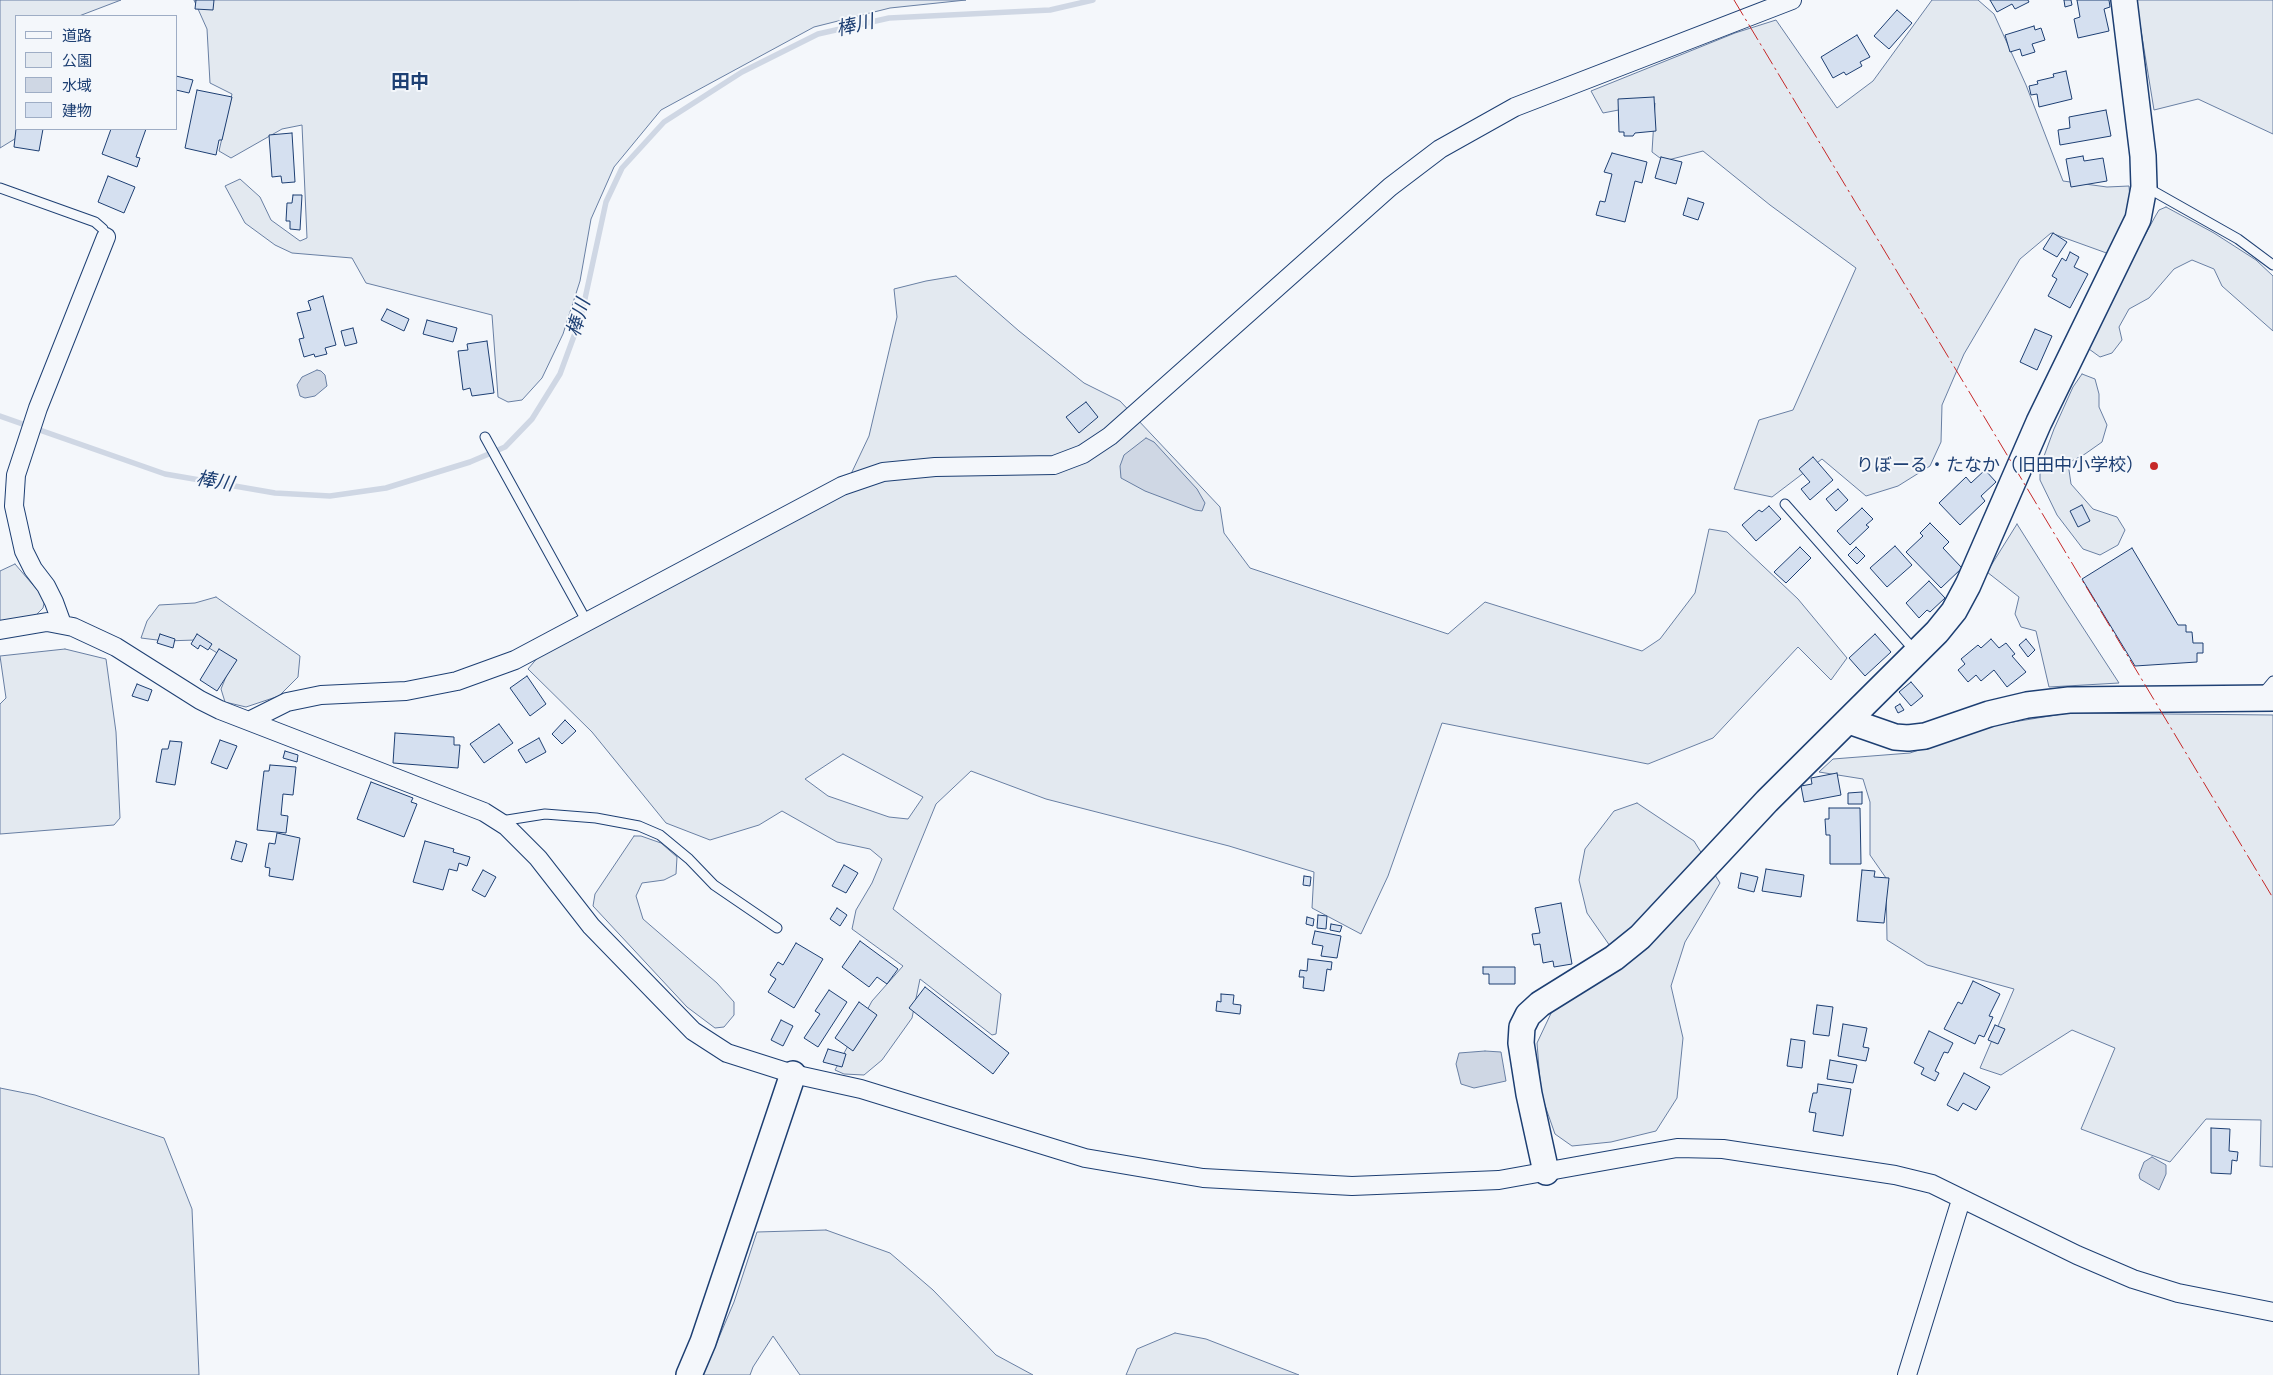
<!DOCTYPE html>
<meta charset="utf-8">
<style>
body{margin:0}
#map{position:relative;width:2273px;height:1375px;overflow:hidden;background:#f4f7fb;font-family:"PT Sans Narrow","Noto Sans JP",sans-serif}
canvas{display:block}
.legend{position:absolute;left:15px;top:15px;width:162px;height:115px;box-sizing:border-box;background:#f4f7fb;border:1px solid #9eadc5;margin:0;padding:6px 9px;list-style:none;font-size:15px;color:#1d3f73}
.legend li{display:flex;align-items:center;gap:10px;height:25px}
.legend b{width:25px;border:1px solid #9eadc5}
</style>
<div id="map">
<canvas width="2273" height="1375"></canvas>
<ul class="legend">
<li><b style="height:6px;background:#f4f7fb"></b>道路</li>
<li><b style="height:14px;background:#e3e9f0"></b>公園</li>
<li><b style="height:14px;background:#cfd7e4"></b>水域</li>
<li><b style="height:14px;background:#d5e0f0"></b>建物</li>
</ul>
</div>
<script>
const g = document.querySelector('canvas').getContext('2d');
g.lineJoin = 'round';
function paint(path, color) {
  g.fillStyle = color;
  g.fill(path, 'evenodd');
}
function shape(rows) {
  const path = new Path2D();
  for (const r of rows) {
    path.moveTo(r[0], r[1]);
    for (let i = 2; i < r.length; i += 2) path.lineTo(r[i], r[i + 1]);
  }
  return path;
}
function trace(path, color, width, dash) {
  g.strokeStyle = color;
  g.lineWidth = width;
  g.lineCap = dash ? 'butt' : 'round';
  g.setLineDash(dash || []);
  g.stroke(path);
}
function write(font, color, halo, rows, align = 'center') {
  g.font = font + ' "PT Sans Narrow","Noto Sans JP",sans-serif';
  g.lineWidth = 4;
  g.setLineDash([]);
  g.textBaseline = 'middle';
  g.strokeStyle = halo;
  g.fillStyle = color;
  for (const [text, x, y, turn = 0] of rows) {
    g.save();
    g.translate(x, y);
    g.rotate((+turn || 0) * Math.PI / 180);
    g.textAlign = isNaN(turn) ? turn : align;
    if (halo) g.strokeText(text, 0, 0);
    g.fillText(text, 0, 0);
    g.restore();
  }
}
const green = shape([
 [0,0,121,0,79,16,16,16,16,129,31,129,0,148,0,0],
 [194,0,966,0,890,8,814,27,661,110,614,167,591,219,580,281,563,334,542,378,522,400,508,402,498,397,492,315,366,283,352,258,292,253,275,245,245,223,225,186,240,179,260,197,271,220,300,241,307,238,302,125,282,129,231,158,219,151,232,94,210,83,207,29,194,0],
 [1932,0,1978,0,1994,14,2026,85,2063,181,2107,187,2129,186,2131,212,2112,255,2051,233,2020,259,1964,354,1942,405,1941,442,1930,466,1898,486,1866,496,1822,459,1772,497,1734,489,1759,420,1793,410,1856,268,1770,205,1703,151,1664,161,1652,152,1655,103,1603,113,1591,91,1735,33,1776,20,1837,108,1873,81,1932,0],
 [2136,0,2273,0,2273,134,2198,99,2154,110,2136,0],
 [2166,207,2214,233,2256,260,2273,276,2273,331,2222,286,2214,269,2192,260,2174,269,2149,298,2129,309,2119,327,2122,340,2112,353,2100,357,2089,349,2117,286,2156,215,2159,210,2166,207],
 [956,276,1019,331,1084,383,1120,401,1220,507,1224,533,1250,568,1448,634,1485,602,1642,651,1660,639,1695,593,1709,529,1727,532,1798,599,1847,658,1831,680,1798,647,1713,738,1648,764,1442,723,1388,876,1361,934,1312,908,1314,872,1229,846,1046,799,971,771,936,804,893,909,1001,994,996,1034,992,1035,920,979,912,1018,882,1060,864,1075,844,1074,835,1070,872,1001,903,966,852,929,856,910,872,883,882,859,870,849,837,842,782,811,759,825,710,840,666,823,592,732,528,669,539,656,842,493,869,436,897,317,894,289,926,281,956,276],
 [843,754,923,797,908,819,889,817,828,796,805,779,843,754],
 [2082,374,2095,379,2099,394,2099,407,2107,425,2102,442,2085,454,2068,463,2071,484,2093,509,2117,517,2125,530,2118,545,2100,555,2083,549,2057,515,2040,480,2040,467,2054,429,2073,387,2082,374],
 [2017,524,2065,600,2119,683,2049,687,2036,631,2021,627,2015,614,2019,597,1987,572,2017,524],
 [15,564,45,599,43,608,36,615,24,619,0,621,0,571,15,564],
 [216,597,300,656,298,677,279,696,246,707,225,702,221,689,232,662,196,640,165,641,141,638,147,621,159,605,195,603,216,597],
 [65,649,106,659,116,732,120,818,114,825,0,834,0,704,6,698,0,656,65,649],
 [2068,713,2273,715,2273,1167,2260,1166,2261,1120,2206,1119,2170,1162,2081,1129,2115,1048,2072,1030,2001,1075,1980,1068,2014,989,1927,965,1887,940,1886,878,1870,855,1870,802,1863,779,1819,772,1833,759,1910,753,1989,726,2068,713],
 [1637,803,1694,841,1720,883,1685,942,1671,986,1683,1038,1677,1098,1656,1131,1611,1142,1572,1146,1555,1134,1541,1094,1537,1043,1554,1007,1610,946,1587,913,1579,880,1585,849,1614,811,1637,803],
 [634,836,641,836,661,843,677,857,676,874,664,880,642,883,636,896,643,919,717,983,734,1002,734,1015,724,1027,715,1028,687,1007,593,906,595,894,634,836],
 [0,1088,35,1095,164,1138,192,1209,199,1375,0,1375,0,1088],
 [826,1230,890,1253,933,1290,996,1355,1033,1375,800,1375,773,1336,753,1367,750,1375,703,1375,734,1302,757,1232,826,1230],
 [1175,1333,1206,1339,1299,1375,1126,1375,1137,1349,1175,1333]
]);
paint(green, '#e3e9f0');
trace(green, '#687fa3', 1);
const water = shape([
 [317,370,321,371,325,375,327,386,315,396,305,398,300,396,297,385,302,377,317,370],
 [1146,438,1154,442,1197,489,1205,503,1202,511,1195,510,1145,491,1121,478,1120,466,1124,455,1146,438],
 [1485,1051,1501,1052,1506,1081,1474,1088,1461,1084,1456,1064,1459,1053,1485,1051],
 [2152,1157,2166,1165,2166,1174,2159,1190,2140,1179,2139,1175,2144,1162,2152,1157]
]);
paint(water, '#cfd7e4');
trace(water, '#687fa3', 1);
trace(shape([
 [0,416,165,474,275,493,330,496,386,488,470,462,505,447,532,419,560,374,581,317,606,202,622,168,664,122,742,72,818,34,889,18,1050,10,1093,0]
]), '#cfd7e4', 5.5);
const building = shape([
 [196,0,214,0,213,10,195,9,196,0],
 [1990,0,2028,0,2029,2,2015,9,2012,4,1997,12,1990,0],
 [2064,0,2071,0,2072,5,2065,7,2064,0],
 [2077,0,2109,0,2110,7,2104,9,2109,31,2078,38,2074,19,2080,17,2077,0],
 [1897,10,1912,23,1889,49,1874,36,1897,10],
 [2034,26,2035,30,2041,28,2045,40,2032,44,2035,52,2022,56,2020,49,2010,52,2005,35,2034,26],
 [1857,35,1870,57,1860,62,1862,66,1846,75,1844,72,1833,78,1821,57,1857,35],
 [2066,71,2072,99,2039,107,2037,94,2031,95,2029,86,2038,84,2037,81,2054,77,2053,74,2066,71],
 [176,76,193,80,189,93,176,90,176,76],
 [197,90,232,97,222,140,219,140,216,155,185,148,197,90],
 [1654,97,1656,131,1635,133,1633,136,1624,136,1624,132,1619,132,1618,99,1654,97],
 [2106,110,2111,136,2060,145,2058,130,2070,128,2069,117,2106,110],
 [16,129,43,129,39,151,14,147,16,129],
 [111,129,146,129,136,157,140,158,137,167,102,154,111,129],
 [292,133,295,182,282,183,281,176,272,177,269,135,292,133],
 [1612,153,1647,162,1642,183,1635,181,1625,222,1596,215,1600,201,1605,202,1612,174,1604,172,1612,153],
 [2083,156,2084,161,2103,158,2107,181,2071,187,2066,159,2083,156],
 [1661,157,1682,162,1676,184,1655,178,1661,157],
 [108,176,135,187,124,213,98,202,108,176],
 [293,195,302,195,300,230,290,229,290,221,286,221,287,203,292,203,293,195],
 [1688,198,1704,203,1698,220,1683,215,1688,198],
 [2053,233,2067,242,2057,257,2043,249,2053,233],
 [2070,252,2079,257,2074,267,2088,274,2070,308,2048,296,2057,279,2052,276,2062,258,2066,261,2070,252],
 [323,296,336,345,325,348,327,354,315,357,314,354,304,357,299,339,304,338,297,313,311,310,308,301,323,296],
 [387,309,409,319,404,331,381,320,387,309],
 [427,320,457,328,453,342,423,334,427,320],
 [353,328,357,343,345,346,341,331,353,328],
 [2035,329,2052,336,2037,370,2020,362,2035,329],
 [487,341,494,393,472,396,470,388,463,390,458,351,468,350,467,344,487,341],
 [1086,402,1098,417,1079,433,1066,417,1086,402],
 [1813,457,1833,480,1810,500,1801,489,1810,482,1799,469,1813,457],
 [1985,470,1996,482,1981,496,1985,501,1960,525,1939,503,1966,477,1971,483,1985,470],
 [1838,489,1848,500,1836,511,1826,499,1838,489],
 [2082,505,2090,521,2078,527,2070,511,2082,505],
 [1769,506,1781,519,1756,541,1742,525,1759,510,1762,512,1769,506],
 [1862,508,1873,519,1866,525,1869,527,1850,545,1837,531,1862,508],
 [1930,523,1949,542,1943,548,1962,568,1941,588,1906,552,1923,536,1920,533,1930,523],
 [1895,546,1912,565,1887,587,1870,568,1895,546],
 [1800,547,1811,558,1786,583,1774,572,1800,547],
 [1856,547,1865,556,1857,564,1848,555,1856,547],
 [2132,548,2178,625,2186,625,2186,632,2192,632,2193,643,2203,643,2203,653,2197,653,2197,662,2135,666,2082,579,2132,548],
 [1929,581,1945,598,1930,612,1927,610,1919,618,1906,603,1929,581],
 [160,634,175,639,173,648,157,643,160,634],
 [197,634,212,644,208,650,200,645,198,649,191,644,197,634],
 [1875,634,1891,652,1865,676,1849,658,1875,634],
 [1991,639,1999,648,2006,643,2015,654,2012,656,2026,672,2007,687,1994,670,1981,681,1976,675,1968,682,1958,670,1965,664,1961,659,1978,645,1981,648,1991,639],
 [2026,639,2035,650,2028,657,2019,645,2026,639],
 [219,649,237,660,217,691,200,680,219,649],
 [527,676,546,704,530,716,510,688,527,676],
 [1911,682,1923,696,1911,706,1899,692,1911,682],
 [137,684,152,690,148,701,132,696,137,684],
 [1900,704,1904,710,1898,713,1895,707,1900,704],
 [565,720,576,731,562,744,552,734,565,720],
 [499,724,513,743,484,763,470,744,499,724],
 [395,733,454,737,454,745,460,745,458,768,393,763,395,733],
 [539,738,546,752,526,763,518,750,539,738],
 [220,740,237,746,227,769,211,763,220,740],
 [170,741,182,742,175,785,156,782,162,749,168,749,170,741],
 [285,751,298,755,297,762,283,758,285,751],
 [270,765,296,767,293,795,283,794,281,815,288,816,286,833,257,830,264,771,269,771,270,765],
 [1837,773,1841,795,1804,802,1801,786,1812,784,1811,778,1837,773],
 [371,782,413,798,411,802,417,804,404,837,357,819,371,782],
 [1862,792,1862,804,1848,804,1848,793,1862,792],
 [1829,808,1860,808,1861,864,1830,864,1830,835,1826,835,1825,819,1829,819,1829,808],
 [277,833,300,838,293,880,269,876,270,868,265,867,269,843,275,844,277,833],
 [236,841,247,844,242,862,231,859,236,841],
 [425,841,454,849,453,852,470,857,467,866,459,863,457,871,449,869,443,890,413,882,425,841],
 [844,865,858,873,846,893,832,886,844,865],
 [1766,869,1804,875,1801,897,1762,891,1766,869],
 [483,870,496,877,485,897,472,890,483,870],
 [1862,870,1875,871,1874,877,1889,878,1884,923,1857,921,1862,870],
 [1741,873,1758,877,1754,892,1738,888,1741,873],
 [1304,876,1311,877,1310,886,1303,885,1304,876],
 [1561,903,1572,964,1554,967,1553,961,1543,963,1540,944,1534,945,1532,934,1540,933,1535,908,1561,903],
 [837,908,847,915,840,926,830,919,837,908],
 [1318,915,1327,916,1326,929,1317,928,1318,915],
 [1307,917,1314,919,1313,926,1306,924,1307,917],
 [1331,924,1342,926,1340,932,1330,930,1331,924],
 [1315,931,1341,936,1337,958,1321,956,1323,946,1312,944,1315,931],
 [860,941,898,969,887,984,877,977,869,987,842,967,860,941],
 [796,943,823,959,794,1008,768,992,776,979,770,975,778,962,783,965,796,943],
 [1308,959,1332,962,1331,970,1327,969,1324,991,1303,988,1304,977,1299,977,1300,970,1307,971,1308,959],
 [1483,967,1515,967,1515,984,1489,984,1489,974,1483,974,1483,967],
 [1973,981,2000,994,1989,1016,1993,1017,1984,1037,1979,1035,1975,1044,1944,1029,1958,1002,1962,1004,1973,981],
 [925,987,1009,1053,993,1074,909,1008,925,987],
 [829,990,847,1002,818,1047,804,1038,820,1014,815,1011,829,990],
 [1221,994,1234,995,1233,1004,1241,1005,1240,1014,1216,1011,1217,1001,1221,1002,1221,994],
 [859,1002,877,1015,853,1051,835,1038,859,1002],
 [1817,1005,1833,1007,1829,1036,1813,1034,1817,1005],
 [781,1020,793,1026,783,1046,771,1040,781,1020],
 [1843,1024,1867,1028,1863,1047,1869,1048,1866,1061,1838,1056,1843,1024],
 [1995,1025,2005,1029,1998,1044,1988,1040,1995,1025],
 [1929,1031,1953,1043,1948,1053,1944,1052,1935,1071,1939,1073,1935,1081,1921,1074,1924,1068,1914,1063,1929,1031],
 [1791,1039,1805,1041,1802,1068,1787,1066,1791,1039],
 [828,1049,846,1054,842,1067,823,1062,828,1049],
 [1830,1060,1857,1065,1853,1083,1827,1079,1830,1060],
 [1964,1073,1990,1087,1976,1110,1963,1103,1958,1111,1947,1105,1964,1073],
 [1818,1084,1851,1089,1843,1136,1813,1131,1816,1113,1809,1112,1813,1093,1817,1093,1818,1084],
 [2211,1128,2230,1129,2229,1151,2238,1152,2237,1161,2232,1160,2231,1174,2211,1173,2211,1128]
]);
paint(building, '#d5e0f0');
trace(building, '#1d3f73', 1);
const lane = shape([
 [2146,187,2238,239,2273,265],
 [0,188,95,222,103,229,106,237],
 [485,437,587,622],
 [1785,504,1915,651],
 [2262,694,2273,681],
 [501,821,545,814,596,818,639,826,660,835,689,859,714,885,777,928]
]);
const street = shape([
 [62,624,54,602,46,586,33,569,24,551,14,506,16,475,38,408,106,237],
 [0,630,47,622,73,627,116,647,200,700,220,710,484,812,506,826,538,858,591,926,693,1031,727,1053,793,1074,861,1089,1085,1158,1203,1178,1352,1186,1499,1180,1677,1148,1723,1149,1895,1175,1932,1184,2077,1255,2133,1279,2178,1293,2273,1312],
 [249,721,287,702,321,695,406,691,457,681,515,660,842,486,883,472,935,467,1054,465,1083,454,1110,436,1390,187,1440,149,1515,107,1792,0],
 [1907,1375,1961,1200]
]);
const secondary = shape([
 [1849,721,1895,737,1908,738,1925,736,1989,714,2027,705,2069,700,2273,698],
 [1546,1172,1529,1094,1521,1043,1522,1027,1528,1015,1540,1004,1614,958,1640,937,1767,801,1937,632,1954,611,1968,585,2039,422,2138,219,2144,187,2143,156,2124,0],
 [689,1375,703,1342,793,1074]
]);
trace(lane, '#1d3f73', 11);
trace(street, '#1d3f73', 20);
trace(secondary, '#1d3f73', 28);
trace(lane, '#f4f7fb', 9);
trace(street, '#f4f7fb', 18);
trace(secondary, '#f4f7fb', 25);
trace(shape([
 [1734,0,2273,898]
]), '#c62828', 1, [18, 4, 2.5, 4]);
for (const [x, y, r, color] of [
 [2154,466,5,"#c62828"]
]) {
  const dot = new Path2D();
  dot.arc(x, y, r, 0, 2 * Math.PI);
  g.fillStyle = color;
  g.fill(dot);
  trace(dot, '#f4f7fb', 2);
}
write('18px', '#1d3f73', '#f4f7fb', [
 ["りぼーる・たなか（旧田中小学校）",2144,466]
], 'right');
write('italic 19px', '#1d3f73', '#f4f7fb', [
 ["棒川",855,26,-13],
 ["棒川",579,318,-73],
 ["棒川",215,482,10]
]);
write('bold 19px', '#1d3f73', '#f4f7fb', [
 ["田中",410,83]
]);
</script>
